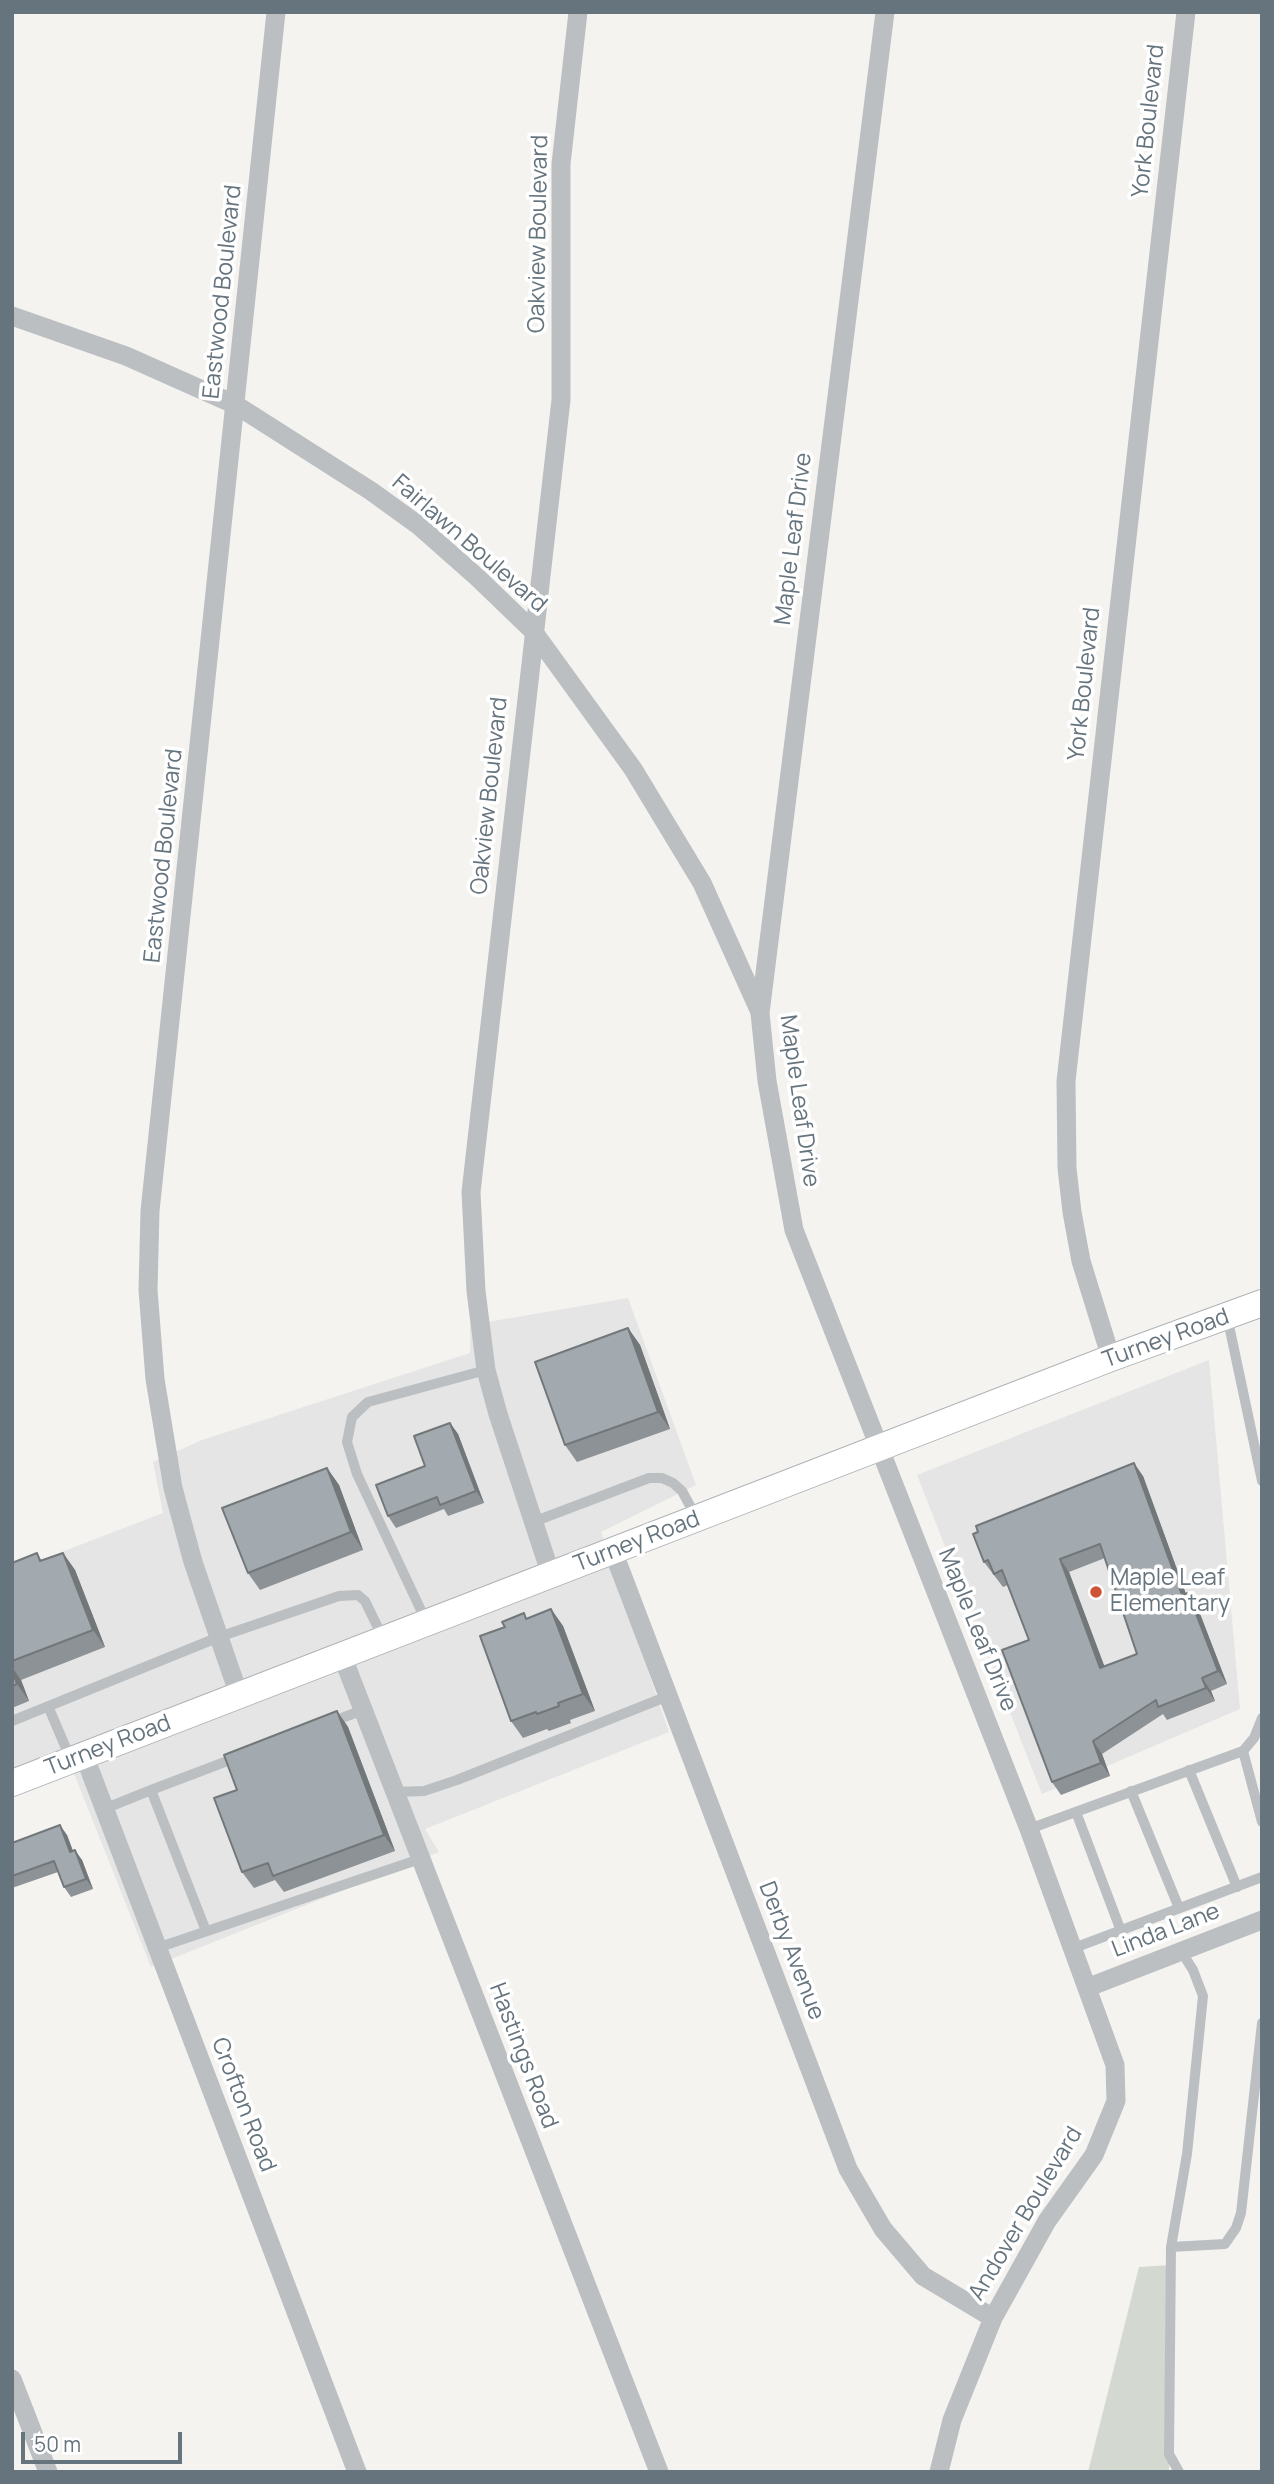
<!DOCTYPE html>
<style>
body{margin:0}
#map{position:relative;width:1274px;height:2484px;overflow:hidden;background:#f4f3f0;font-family:Manrope,sans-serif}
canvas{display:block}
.frame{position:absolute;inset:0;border:14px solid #66747e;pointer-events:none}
.scale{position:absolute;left:21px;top:2432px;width:161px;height:32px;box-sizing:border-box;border:4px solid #66747e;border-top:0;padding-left:9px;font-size:21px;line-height:24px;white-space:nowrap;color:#66747e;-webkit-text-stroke:5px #fff;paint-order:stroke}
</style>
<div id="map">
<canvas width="1274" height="2484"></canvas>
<div class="frame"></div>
<div class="scale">50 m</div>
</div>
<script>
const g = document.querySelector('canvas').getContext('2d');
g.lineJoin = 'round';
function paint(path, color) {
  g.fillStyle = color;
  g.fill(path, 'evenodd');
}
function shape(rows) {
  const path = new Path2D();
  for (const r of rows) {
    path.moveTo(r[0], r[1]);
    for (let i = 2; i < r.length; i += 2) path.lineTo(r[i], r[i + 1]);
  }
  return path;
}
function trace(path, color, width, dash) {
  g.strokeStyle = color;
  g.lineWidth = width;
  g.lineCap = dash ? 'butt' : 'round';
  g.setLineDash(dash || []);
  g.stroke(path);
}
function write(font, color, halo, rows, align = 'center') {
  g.font = font + ' Manrope,sans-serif';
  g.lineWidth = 7;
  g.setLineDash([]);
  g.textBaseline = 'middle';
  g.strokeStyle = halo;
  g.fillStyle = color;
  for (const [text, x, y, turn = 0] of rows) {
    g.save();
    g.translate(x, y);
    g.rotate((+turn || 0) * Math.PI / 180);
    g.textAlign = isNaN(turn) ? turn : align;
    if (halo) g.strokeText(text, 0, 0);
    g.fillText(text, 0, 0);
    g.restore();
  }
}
paint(shape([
 [628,1298,696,1485,601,1532,669,1732,425,1829,439,1852,151,1967,73,1771,12,1795,12,1571,163,1513,153,1462,202,1440,470,1353,470,1325],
 [1209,1360,1240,1709,1042,1794,917,1475]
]), '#e4e5e4');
paint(shape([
 [1171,2265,1169,2472,1088,2472,1139,2267]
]), '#d3d8d0');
const secondary = shape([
 [12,1783,1111,1358,1262,1303]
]);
trace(secondary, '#aeb3b6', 28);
trace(shape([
 [1227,1316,1262,1481],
 [533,1522,649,1478,662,1478,673,1483,682,1491,695,1515],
 [426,1621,357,1474,347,1442,352,1417,368,1402,486,1370],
 [48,1706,71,1760],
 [12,1721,219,1637,339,1596,358,1595,365,1601,383,1638],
 [331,1722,363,1710],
 [1243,1751,1262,1822],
 [1189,1770,1237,1887],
 [1131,1791,1179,1908],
 [395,1792,424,1791,457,1780,668,1696],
 [104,1809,151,1790],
 [1076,1812,1121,1931],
 [1029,1829,1243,1751,1254,1738,1262,1718],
 [206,1931,151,1790,238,1757],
 [157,1948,420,1859],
 [1074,1948,1262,1877],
 [1181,1951,1193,1970,1203,1996,1187,2154,1171,2247,1225,2244,1236,2228,1241,2213,1262,2023],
 [1171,2247,1169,2454,1179,2472]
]), '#bbbfc2', 10);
trace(shape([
 [885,12,760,1013,767,1081,794,1230,1029,1829,1115,2065,1116,2101,1094,2155,1047,2221,993,2318,952,2420,939,2472],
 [12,316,126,356,236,405,371,491,418,525,478,578,533,631,633,769,702,883,760,1012],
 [1111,1358,1081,1261,1072,1212,1067,1168,1066,1081,1186,12],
 [613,1551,848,2169,883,2229,923,2276,993,2318],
 [551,1575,498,1414,486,1370,476,1291,471,1192,561,400,561,164,578,12],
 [343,1658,659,2472],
 [239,1695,193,1562,173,1488,155,1379,148,1290,150,1211,276,12],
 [84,1755,357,2472],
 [1089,1987,1262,1920],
 [12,2379,48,2472]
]), '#bbbfc2', 19);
trace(secondary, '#fff', 26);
paint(shape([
 [628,1328,640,1345,670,1429,577,1462,565,1445],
 [450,1423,458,1434,484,1503,448,1516,444,1509,396,1528,388,1516,425,1466],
 [327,1468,339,1485,363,1550,260,1590,248,1573],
 [1143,1476,1186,1594,1197,1606,1227,1684,1211,1691,1215,1701,1167,1720,1163,1714,1102,1754,1110,1776,1061,1795,1052,1782,1029,1640,1008,1585,1003,1587,984,1562],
 [1105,1558,1137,1654,1104,1666,1069,1572],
 [37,1553,42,1561,63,1553,75,1570,105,1647,21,1680,29,1701,12,1708,12,1563],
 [551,1609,563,1626,595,1711,570,1720,571,1723,549,1731,547,1729,523,1738,511,1721,505,1627],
 [337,1711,348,1727,395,1851,284,1892,275,1880,254,1888,242,1872],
 [67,1835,73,1851,82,1860,93,1889,71,1897,64,1887,58,1872,12,1888,12,1843]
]), '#8c9296');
paint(shape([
 [628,1328,640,1345,670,1429,658,1412],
 [450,1423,458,1434,484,1503,476,1491],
 [1134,1463,1143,1476,1191,1608,1182,1595],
 [327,1468,339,1485,363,1550,351,1532],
 [63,1553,75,1570,105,1647,93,1630],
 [1060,1559,1069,1572,1110,1681,1100,1668],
 [1188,1593,1197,1606,1227,1684,1218,1671],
 [551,1609,563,1626,595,1711,583,1694],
 [12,1667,21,1680,29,1701,17,1684,12,1671],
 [1202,1678,1211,1691,1215,1701,1206,1688],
 [337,1711,348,1727,395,1851,384,1835],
 [1093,1741,1102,1754,1110,1776,1101,1763],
 [60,1825,67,1835,77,1862,70,1852],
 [75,1850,82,1860,93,1889,86,1879]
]), '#72777a');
const building = shape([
 [628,1328,658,1412,565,1445,535,1362,628,1328],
 [450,1423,476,1491,440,1505,437,1497,388,1516,376,1485,425,1466,414,1436,450,1423],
 [1134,1463,1182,1595,1188,1593,1218,1671,1202,1678,1206,1688,1158,1707,1156,1700,1093,1741,1101,1763,1052,1782,1002,1650,1029,1640,1002,1570,994,1574,988,1560,984,1562,973,1534,978,1532,976,1526,1134,1463],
 [1100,1544,1137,1654,1100,1668,1060,1559,1100,1544],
 [327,1468,351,1532,248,1573,222,1508,327,1468],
 [37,1553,40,1561,63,1553,93,1630,12,1661,12,1563,37,1553],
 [551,1609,583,1694,558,1703,559,1706,537,1714,536,1712,511,1721,480,1636,505,1627,502,1622,524,1613,526,1619,551,1609],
 [12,1671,17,1684,12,1686,12,1671],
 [337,1711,384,1835,273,1876,268,1863,242,1872,214,1798,237,1790,224,1755,337,1711],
 [60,1825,70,1852,75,1850,86,1879,64,1887,54,1861,12,1876,12,1843,60,1825]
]);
paint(building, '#a3aaaf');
trace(building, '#72777a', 2);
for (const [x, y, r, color] of [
 [1096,1592,7,"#ce5436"]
]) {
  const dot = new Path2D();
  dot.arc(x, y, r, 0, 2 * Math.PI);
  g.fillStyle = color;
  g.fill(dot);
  trace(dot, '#fff', 2.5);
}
write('23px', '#66747e', '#fff', [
 ["York Boulevard",1149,121,-84],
 ["Oakview Boulevard",539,234,-89],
 ["Eastwood Boulevard",223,292,-84],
 ["Maple Leaf Drive",794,539,-83],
 ["Fairlawn Boulevard",469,544,41],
 ["York Boulevard",1085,684,-84],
 ["Oakview Boulevard",490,796,-84],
 ["Eastwood Boulevard",164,856,-84],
 ["Maple Leaf Drive",799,1101,82],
 ["Turney Road",1166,1339,-20],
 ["Turney Road",637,1542,-21],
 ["Maple Leaf Drive",977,1630,68],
 ["Turney Road",108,1746,-21],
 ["Linda Lane",1166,1931,-21],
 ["Derby Avenue",791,1951,69],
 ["Hastings Road",523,2056,69],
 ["Crofton Road",243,2105,69],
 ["Andover Boulevard",1026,2214,-59]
]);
write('23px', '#66747e', '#fff', [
 ["Maple Leaf",1110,1579],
 ["Elementary",1110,1605]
], 'left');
</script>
